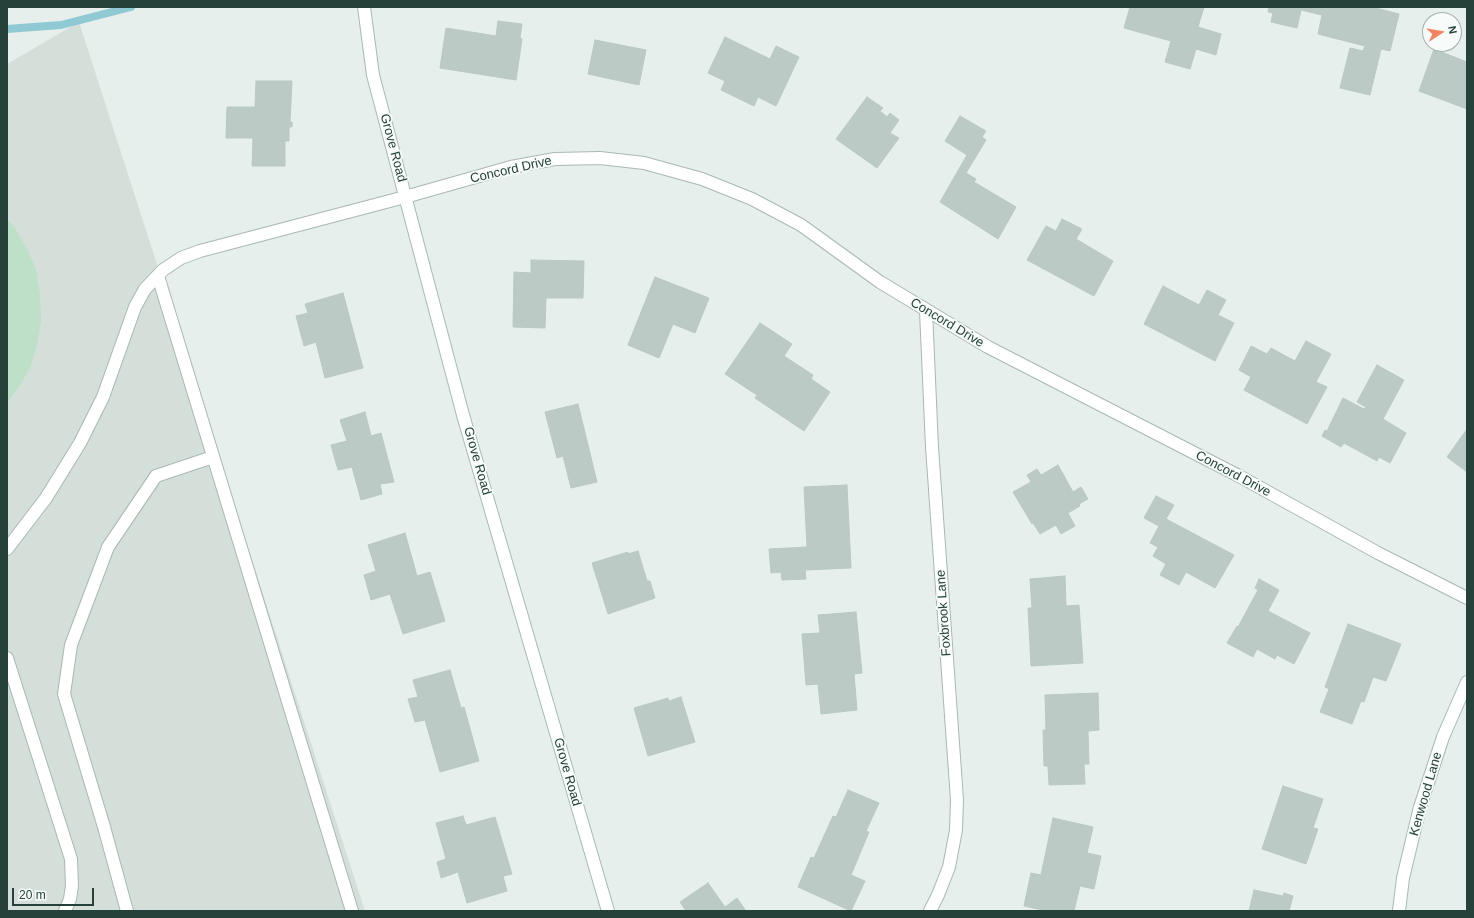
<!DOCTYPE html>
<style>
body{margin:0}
#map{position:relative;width:1474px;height:918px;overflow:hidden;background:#e6efeb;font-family:Arial,sans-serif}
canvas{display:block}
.frame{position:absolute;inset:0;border:8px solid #24423a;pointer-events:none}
.north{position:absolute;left:1422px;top:12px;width:40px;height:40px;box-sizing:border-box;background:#f7fbf9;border:1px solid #a3b1ad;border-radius:50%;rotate:78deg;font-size:11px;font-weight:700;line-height:16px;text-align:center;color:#24423a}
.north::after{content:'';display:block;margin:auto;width:14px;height:18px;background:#f4845f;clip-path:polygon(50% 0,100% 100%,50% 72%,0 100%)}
.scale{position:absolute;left:12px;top:888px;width:82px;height:18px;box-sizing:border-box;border:2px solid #24423a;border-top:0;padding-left:5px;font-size:12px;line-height:14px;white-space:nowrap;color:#24423a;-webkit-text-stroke:3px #f7fbf9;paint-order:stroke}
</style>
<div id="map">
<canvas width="1474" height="918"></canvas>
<div class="frame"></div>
<div class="north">N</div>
<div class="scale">20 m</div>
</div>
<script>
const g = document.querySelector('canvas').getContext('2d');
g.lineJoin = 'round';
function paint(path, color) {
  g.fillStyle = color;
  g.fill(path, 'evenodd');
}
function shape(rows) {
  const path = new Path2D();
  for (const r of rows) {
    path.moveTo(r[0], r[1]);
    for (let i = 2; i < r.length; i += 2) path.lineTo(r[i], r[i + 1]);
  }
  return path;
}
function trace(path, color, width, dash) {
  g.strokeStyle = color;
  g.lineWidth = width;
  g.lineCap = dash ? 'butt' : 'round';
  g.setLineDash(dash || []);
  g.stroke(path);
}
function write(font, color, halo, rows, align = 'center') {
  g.font = font + ' Arial,sans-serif';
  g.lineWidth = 3.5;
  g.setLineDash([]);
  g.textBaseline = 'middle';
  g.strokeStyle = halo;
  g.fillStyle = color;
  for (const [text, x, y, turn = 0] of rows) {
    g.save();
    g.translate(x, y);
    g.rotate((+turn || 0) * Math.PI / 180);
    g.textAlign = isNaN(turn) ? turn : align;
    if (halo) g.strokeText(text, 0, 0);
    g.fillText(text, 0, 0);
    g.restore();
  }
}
paint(shape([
 [79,22,365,911,7,911,7,64]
]), '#d4dfda');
paint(shape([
 [7,219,15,228,27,249,36,269,40,294,41,321,37,345,31,366,20,385,7,403]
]), '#bfe0c8');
trace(shape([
 [7,29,61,25,131,7]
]), '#8ec9d4', 8);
const building = shape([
 [1130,7,1204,7,1198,27,1221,34,1216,55,1196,49,1190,69,1165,62,1171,41,1124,28,1130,7],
 [1269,7,1372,7,1399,14,1390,51,1381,49,1370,95,1340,88,1350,48,1363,51,1365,46,1318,34,1322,15,1301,10,1297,28,1271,22,1273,13,1268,12,1269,7],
 [498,21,522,24,520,38,522,39,516,80,440,68,446,28,496,36,498,21],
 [725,37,770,59,776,46,799,57,776,106,758,97,754,106,721,90,725,81,708,73,725,37],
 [595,40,646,50,639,85,588,74,595,40],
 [1434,49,1467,62,1467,109,1419,91,1434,49],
 [256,81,292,81,290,122,292,122,292,127,289,127,289,141,285,141,285,166,252,166,253,138,226,138,227,107,255,107,256,81],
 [867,97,883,108,880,111,887,117,890,113,899,120,890,133,899,138,877,168,836,139,867,97],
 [960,116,986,131,982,137,986,140,966,173,976,179,974,182,1016,207,998,239,940,202,967,155,945,141,960,116],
 [1062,219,1082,229,1076,239,1113,261,1094,296,1027,260,1046,226,1056,231,1062,219],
 [531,260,584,261,583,298,546,298,545,328,513,327,514,272,531,273,531,260],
 [655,277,709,298,695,333,673,324,659,358,628,345,655,277],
 [1163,286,1199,305,1207,290,1226,300,1218,315,1234,323,1215,361,1144,324,1163,286],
 [343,293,363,368,325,378,316,342,304,346,296,316,308,313,305,304,343,293],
 [760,323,792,344,784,356,813,375,811,379,830,392,804,431,755,398,757,395,725,374,760,323],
 [1306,341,1331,354,1316,382,1327,387,1307,424,1244,390,1251,377,1239,370,1251,346,1267,354,1271,348,1295,361,1306,341],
 [1377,365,1404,380,1383,419,1406,433,1390,463,1379,457,1377,461,1344,443,1341,447,1322,436,1325,430,1327,431,1343,398,1364,409,1366,407,1357,402,1377,365],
 [578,404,597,482,571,488,563,456,557,458,545,412,578,404],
 [365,412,371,436,381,433,394,482,380,484,382,494,361,500,352,467,338,470,331,445,347,441,340,420,365,412],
 [1467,429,1467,472,1447,457,1467,429],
 [1058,465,1073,492,1081,487,1088,499,1079,504,1080,506,1068,513,1075,526,1061,534,1056,525,1040,534,1033,523,1032,524,1013,492,1031,482,1027,475,1037,469,1041,475,1058,465],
 [847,485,851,568,805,570,806,579,782,580,781,572,771,573,769,549,807,547,804,487,847,485],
 [1156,496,1174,505,1166,519,1234,555,1215,588,1186,572,1179,585,1160,575,1166,564,1153,556,1158,547,1150,543,1159,526,1144,518,1156,496],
 [405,533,417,576,430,572,445,621,403,634,390,594,371,600,364,575,376,571,368,545,405,533],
 [638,551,647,581,650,581,655,598,608,614,592,563,628,552,628,554,638,551],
 [1065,576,1066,606,1079,605,1083,663,1031,666,1028,608,1032,608,1030,579,1065,576],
 [1259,579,1279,590,1268,611,1310,633,1294,664,1277,655,1275,659,1257,649,1253,657,1227,643,1237,626,1238,627,1258,590,1255,588,1259,579],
 [856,612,862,673,854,674,857,710,821,714,818,684,806,685,802,634,820,633,818,615,856,612],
 [1348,624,1401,644,1386,681,1373,677,1364,702,1361,701,1352,724,1320,712,1329,689,1325,687,1348,624],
 [450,670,461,708,464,707,479,761,440,772,425,720,415,722,408,699,418,697,413,680,450,670],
 [1098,693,1099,730,1088,731,1089,764,1084,764,1085,784,1049,785,1048,766,1044,766,1043,730,1046,730,1045,695,1098,693],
 [681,697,695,742,648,756,634,708,668,698,669,701,681,697],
 [1283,786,1323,799,1313,828,1318,829,1306,864,1262,849,1283,786],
 [848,790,879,803,866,831,869,832,851,875,865,881,851,911,798,887,811,857,814,858,833,816,836,817,848,790],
 [463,816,466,825,495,817,512,874,503,876,507,891,467,903,458,872,441,878,437,862,446,859,436,823,463,816],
 [1053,818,1093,827,1087,853,1101,856,1094,889,1080,886,1074,911,1047,911,1024,906,1031,873,1041,875,1053,818],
 [708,883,725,907,737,898,746,911,686,911,680,902,708,883],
 [1254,890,1283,896,1284,893,1293,896,1289,911,1249,911,1254,890]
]);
paint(building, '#bbcac4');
trace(building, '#b8c9c2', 1);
const lane = shape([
 [158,276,352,911],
 [7,549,46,498,80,443,103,397,135,307,145,289,163,270,181,258,200,251,405,197],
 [7,658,71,859,72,886,70,899,65,911],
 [127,911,104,827,64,694,71,645,108,547,156,476,213,457]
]);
const street = shape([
 [405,197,511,167,555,159,600,158,644,163,702,179,752,199,801,225,880,282,988,347,1239,476,1378,553,1467,598],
 [926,311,932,447,957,800,956,830,949,867,938,895,930,911]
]);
const secondary = shape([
 [364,7,373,75,463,415,608,911],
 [1399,911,1403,878,1420,807,1443,737,1467,682]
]);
trace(lane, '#a8b8b2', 14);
trace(street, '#a8b8b2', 14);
trace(secondary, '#a4bbb3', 14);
trace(lane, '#fff', 12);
trace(street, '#fff', 12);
trace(secondary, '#fff', 12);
write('13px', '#24423a', '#f7fbf9', [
 ["Grove Road",393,148,75],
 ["Concord Drive",511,170,-13],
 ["Concord Drive",947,323,31],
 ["Grove Road",477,461,74],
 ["Concord Drive",1233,474,28],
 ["Foxbrook Lane",944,613,-94],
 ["Grove Road",567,772,74],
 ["Kenwood Lane",1426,794,-74]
]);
</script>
